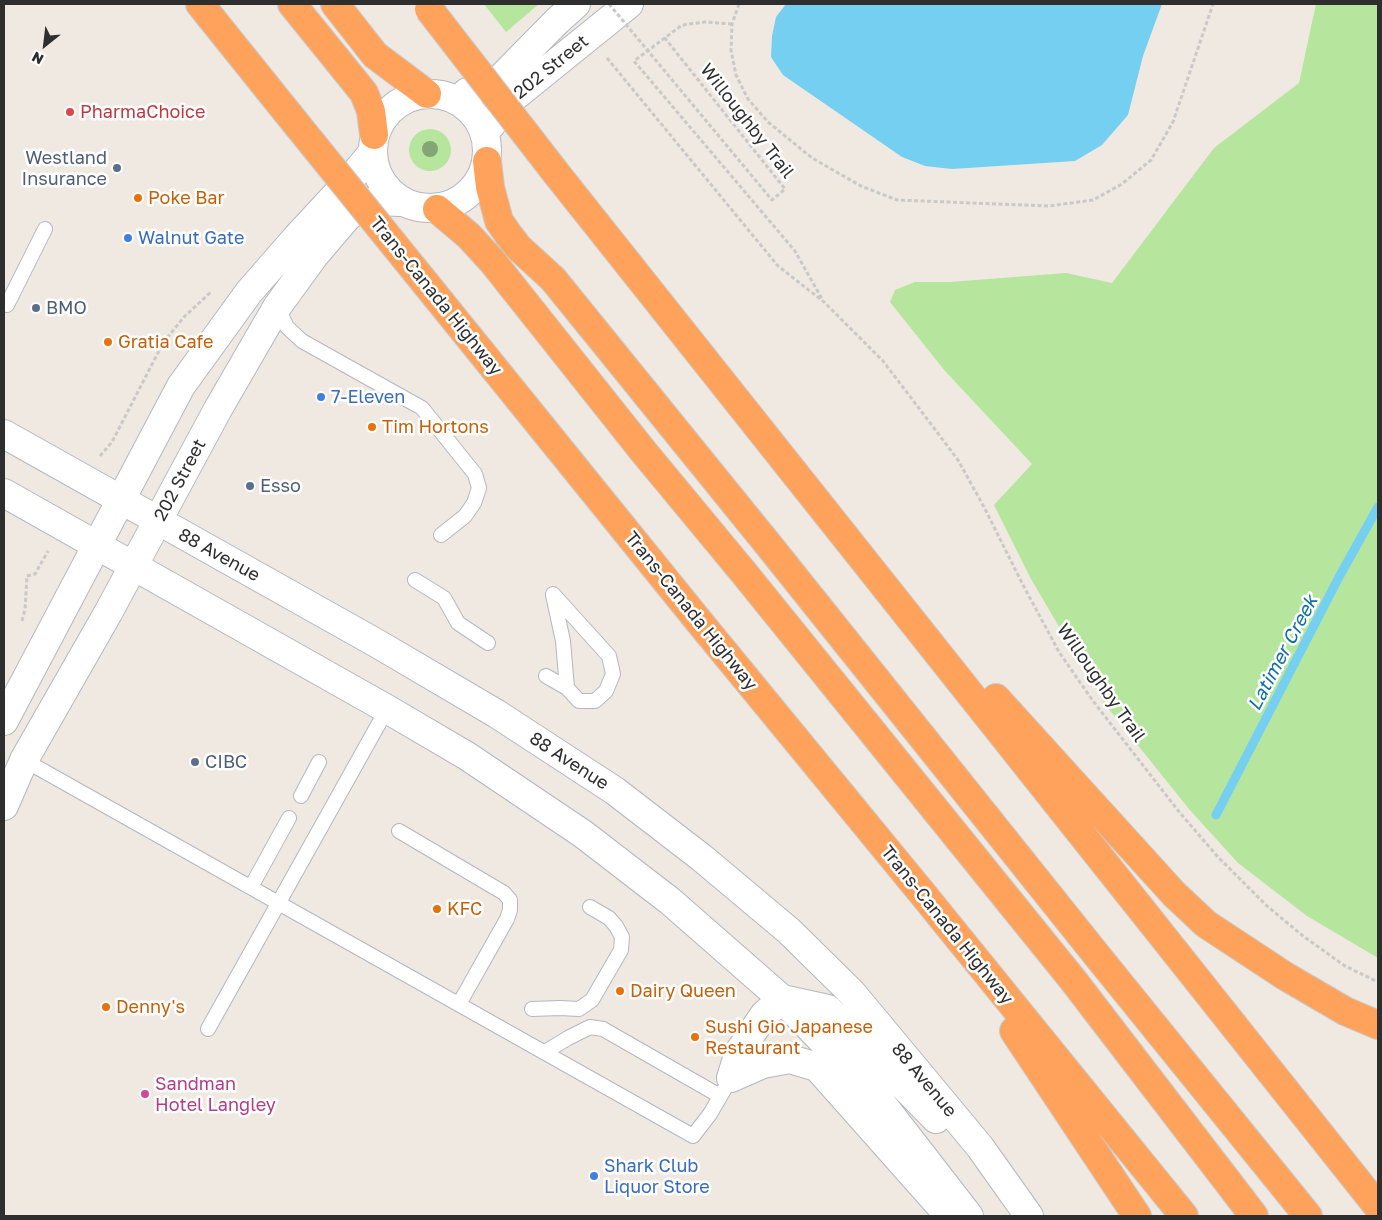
<!DOCTYPE html>
<style>
body{margin:0}
#map{position:relative;width:1382px;height:1220px;overflow:hidden;background:#efe9e1;font-family:"Golos Text",sans-serif}
canvas{display:block}
.frame{position:absolute;inset:0;border:5px solid #2e2e2e;pointer-events:none}
.north{position:absolute;left:20px;top:20px;width:50px;height:50px;-webkit-text-stroke:4px #fff;paint-order:stroke;rotate:209deg;font-size:14px;font-weight:700;line-height:20px;text-align:center;color:#2e2e2e}
.north::after{content:'';display:block;margin:auto;width:18px;height:22px;background:#2e2e2e;clip-path:polygon(50% 0,100% 100%,50% 72%,0 100%)}
</style>
<div id="map">
<canvas width="1382" height="1220"></canvas>
<div class="frame"></div>
<div class="north">N</div>
</div>
<script>
const g = document.querySelector('canvas').getContext('2d');
g.lineJoin = 'round';
function paint(path, color) {
  g.fillStyle = color;
  g.fill(path, 'evenodd');
}
function shape(rows) {
  const path = new Path2D();
  for (const r of rows) {
    if (r.length === 3) {
      path.moveTo(r[0] + r[2], r[1]);
      path.arc(r[0], r[1], r[2], 0, 2 * Math.PI);
      continue;
    }
    path.moveTo(r[0], r[1]);
    for (let i = 2; i < r.length; i += 2) path.lineTo(r[i], r[i + 1]);
  }
  return path;
}
function trace(path, color, width, dash) {
  g.strokeStyle = color;
  g.lineWidth = width;
  g.lineCap = dash ? 'butt' : 'round';
  g.setLineDash(dash || []);
  g.stroke(path);
}
function write(font, color, halo, rows, align = 'center') {
  g.font = font + ' "Golos Text",sans-serif';
  g.lineWidth = 5;
  g.setLineDash([]);
  g.textBaseline = 'middle';
  g.strokeStyle = halo;
  g.fillStyle = color;
  for (const [text, x, y, turn = 0] of rows) {
    g.save();
    g.translate(x, y);
    g.rotate((+turn || 0) * Math.PI / 180);
    g.textAlign = isNaN(turn) ? turn : align;
    if (halo) g.strokeText(text, 0, 0);
    g.fillText(text, 0, 0);
    g.restore();
  }
}
paint(shape([
 [484,4,539,4,506,32],
 [1316,4,1378,4,1378,958,1307,916,1238,863,1189,809,1104,703,1031,579,994,505,1032,464,945,371,890,302,895,290,915,282,950,282,1066,273,1112,283,1214,148,1299,83],
 [430,150,21]
]), '#b6e59e');
paint(shape([
 [786,4,1162,4,1143,56,1128,115,1102,145,1075,161,952,169,925,166,902,157,783,75,771,57,772,36,776,17]
]), '#75cff0');
trace(shape([
 [1216,815,1339,577,1378,507]
]), '#75cff0', 9);
const service = shape([
 [7,305,45,229],
 [277,307,287,327,302,341,422,408,475,474,479,488,474,503,465,516,441,535],
 [415,580,444,598,458,623,488,643],
 [553,595,563,641,567,688],
 [546,676,567,688,579,701,595,701,606,691,613,674,609,656,553,594],
 [24,760,693,1136,710,1114,731,1078],
 [301,796,319,762],
 [399,831,504,893,510,900,510,910,507,919,459,1004],
 [251,887,289,818],
 [532,1009,560,1008,579,1009,592,1000,621,950,622,937,616,926,609,918,590,907],
 [208,1029,387,709],
 [545,1052,568,1038,590,1027,603,1029,720,1096]
]);
const secondary = shape([
 [467,92,474,91,496,83,557,21,576,4],
 [430,151,57],
 [491,125,504,105,629,4],
 [4,434,378,644,497,714,615,791,702,858,789,931,852,993,980,1147,1029,1216],
 [4,493,387,709,467,756,583,834,670,901,782,999,876,1096,969,1216],
 [4,721,181,386,249,292,297,237,348,182,372,153],
 [4,806,24,760,108,613,218,409,277,307,314,256,348,216,374,201,401,202],
 [782,999,828,1009,936,1119],
 [731,1078,763,1064,790,1059,817,1067,943,1209],
 [731,1078,739,1052,764,1015,782,999]
]);
const motorway = shape([
 [200,4,294,121],
 [292,4,364,93,371,111,374,135],
 [335,4,375,55,427,94],
 [487,161,490,187,499,221,508,234,518,247,553,279,771,548,1099,958,1308,1216],
 [556,173,1378,1207],
 [437,209,469,236,492,261,643,451,744,573,1073,980,1254,1216],
 [426,284,697,619,922,893,1184,1216],
 [996,698,1174,894,1206,924,1285,976,1345,1011,1378,1025],
 [1014,1031,1137,1216]
]);
trace(service, '#b4b7c1', 16);
trace(secondary, '#b4b7c1', 30);
trace(motorway, '#c9c9c9', 30);
trace(shape([
 [739,4,732,24,731,50,736,75,748,99,768,122,812,158,861,186,897,200,1049,206,1093,200,1122,184,1151,160,1173,122,1213,4],
 [732,24,705,22,682,25,634,61,795,251,822,299],
 [607,58,778,266,824,302,883,361,937,432,958,460,984,507,1022,583,1059,652,1093,701,1180,813,1218,857,1267,906,1303,936,1345,966,1378,982],
 [100,456,112,442,163,343,184,317,212,291],
 [22,621,25,609,27,576,35,574,48,551]
]), '#c9c9c9', 3, [4, 2.5]);
trace(service, '#fff', 14);
trace(secondary, '#fff', 28);
trace(motorway, '#ffa35c', 28);
const motorwayBridge = shape([
 [429,9,556,173],
 [294,121,426,284]
]);
trace(motorwayBridge, '#c9c9c9', 30, []);
trace(shape([
 [609,4,772,200,785,189,664,37]
]), '#c9c9c9', 3, [4, 2.5]);
trace(motorwayBridge, '#ffa35c', 28);
g.fillStyle = '#84a574';
for (const [x, y] of [
 [430,149]
]) {
  g.beginPath();
  g.arc(x, y, 8, 0, 2 * Math.PI);
  g.fill();
}
for (const [x, y, r, color] of [
 [70,112,5,"#e0444e"],
 [117,168,5,"#5c6f8a"],
 [138,198,5,"#e8710a"],
 [128,238,5,"#3f7fe0"],
 [36,308,5,"#5c6f8a"],
 [108,342,5,"#e8710a"],
 [321,397,5,"#3f7fe0"],
 [372,427,5,"#e8710a"],
 [250,486,5,"#5c6f8a"],
 [195,762,5,"#5c6f8a"],
 [437,909,5,"#e8710a"],
 [620,991,5,"#e8710a"],
 [106,1007,5,"#e8710a"],
 [695,1037,5,"#e8710a"],
 [145,1094,5,"#d1479c"],
 [594,1176,5,"#3f7fe0"]
]) {
  const dot = new Path2D();
  dot.arc(x, y, r, 0, 2 * Math.PI);
  g.fillStyle = color;
  g.fill(dot);
  trace(dot, '#fff', 2);
}
write('18px', '#2e2e2e', '#fff', [
 ["202 Street",551,67,-39],
 ["Willoughby Trail",747,121,52],
 ["Trans-Canada Highway",436,296,51],
 ["202 Street",180,480,-62],
 ["88 Avenue",219,555,29],
 ["Trans-Canada Highway",691,611,51],
 ["Willoughby Trail",1101,683,55],
 ["88 Avenue",569,761,33],
 ["Trans-Canada Highway",947,925,51],
 ["88 Avenue",924,1080,50]
]);
write('18px', '#be3a42', '#fff', [
 ["PharmaChoice",80,112]
], 'left');
write('18px', '#4e5e75', '#fff', [
 ["Westland",107,158,"right"],
 ["Insurance",107,179,"right"],
 ["BMO",46,308],
 ["Esso",260,486],
 ["CIBC",205,762]
], 'left');
write('18px', '#c56008', '#fff', [
 ["Poke Bar",148,198],
 ["Gratia Cafe",118,342],
 ["Tim Hortons",382,427],
 ["KFC",447,909],
 ["Dairy Queen",630,991],
 ["Denny's",116,1007],
 ["Sushi Gio Japanese",705,1027],
 ["Restaurant",705,1048]
], 'left');
write('18px', '#366cbe', '#fff', [
 ["Walnut Gate",138,238],
 ["7-Eleven",331,397],
 ["Shark Club",604,1166],
 ["Liquor Store",604,1187]
], 'left');
write('18px', '#b23c85', '#fff', [
 ["Sandman",155,1084],
 ["Hotel Langley",155,1105]
], 'left');
write('italic 19px', '#0d6fa3', '#fff', [
 ["Latimer Creek",1283,653,-62]
]);
</script>
